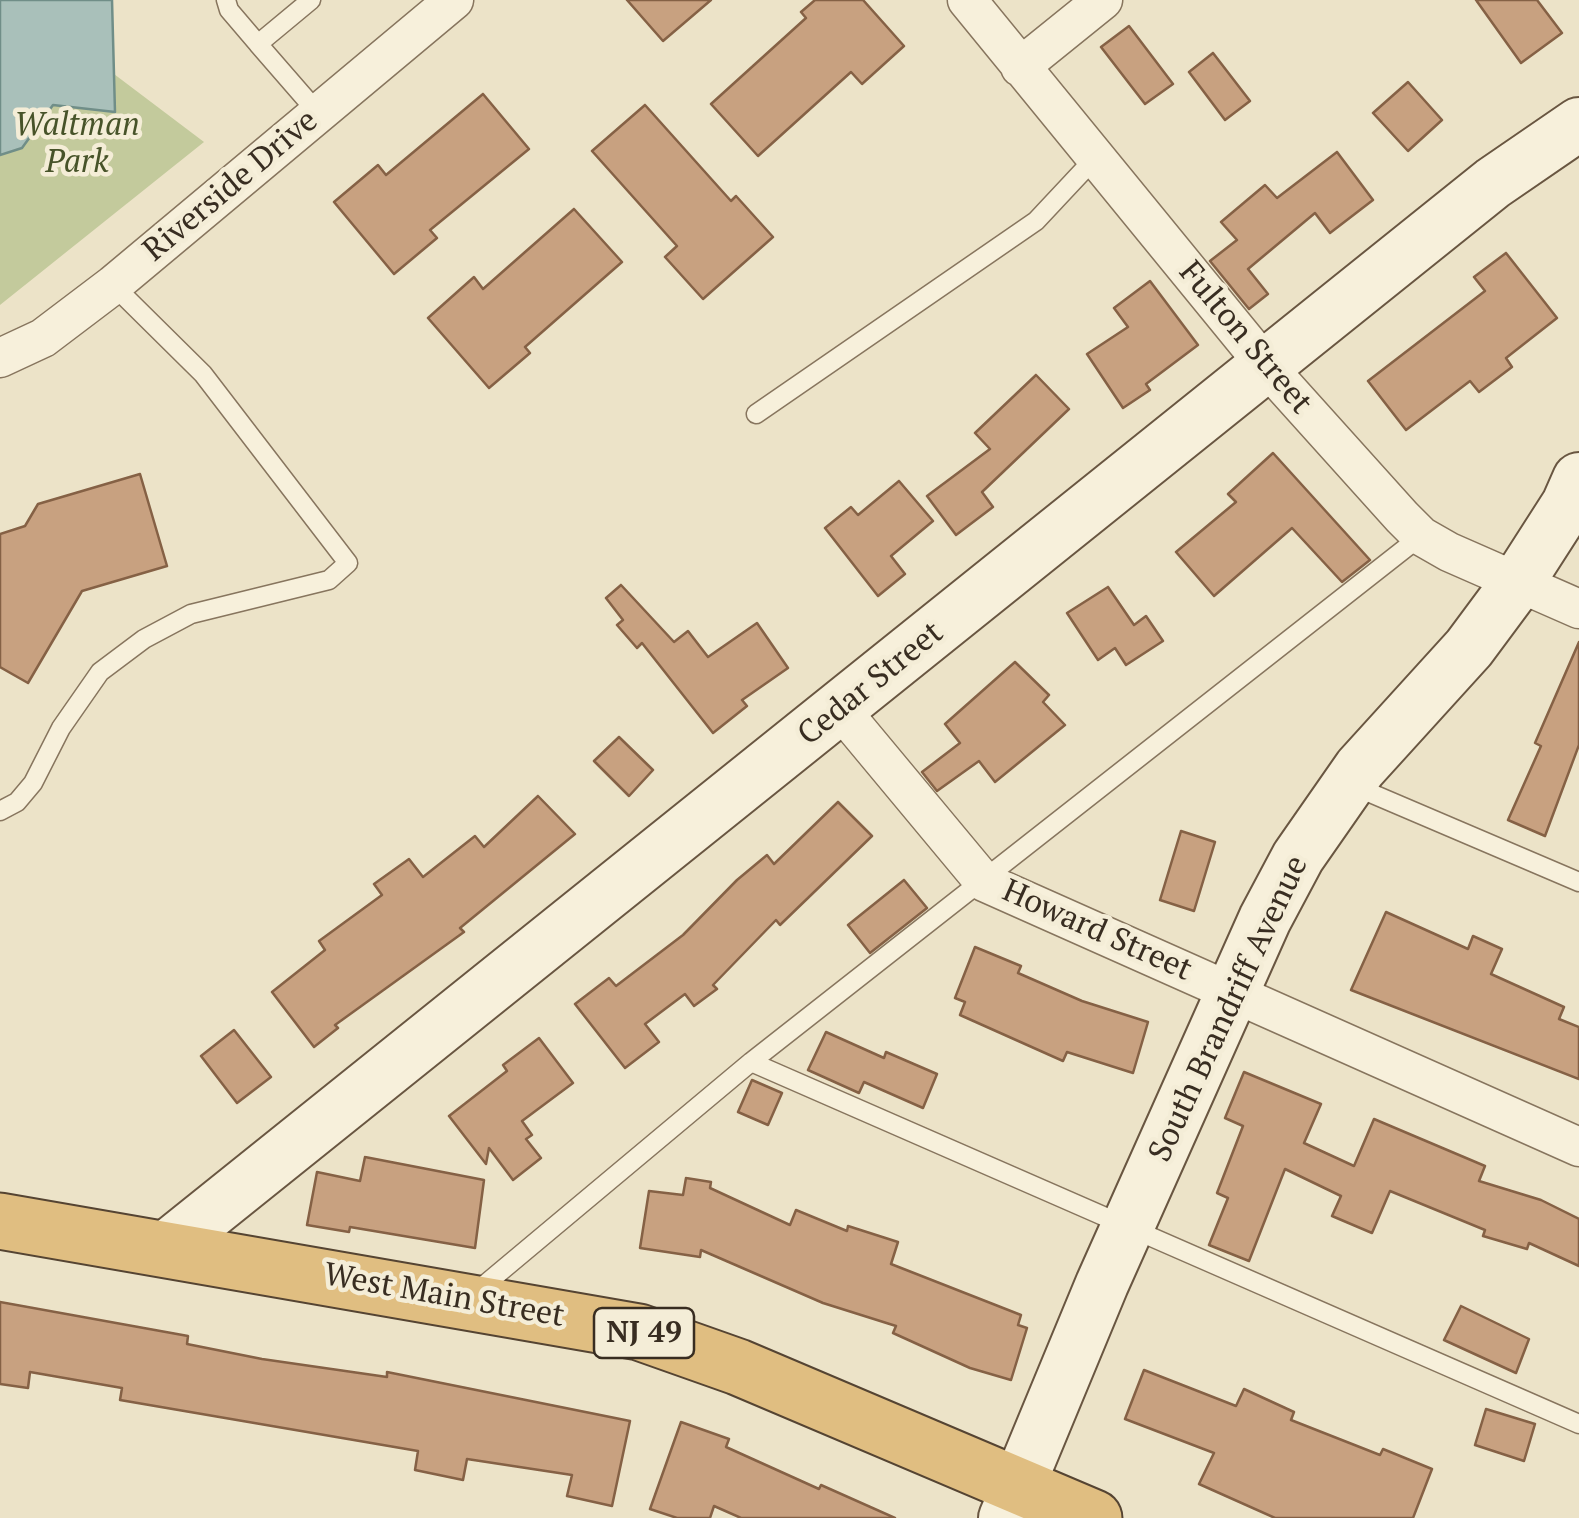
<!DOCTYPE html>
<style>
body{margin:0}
canvas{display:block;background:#ece3c8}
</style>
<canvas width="1579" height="1518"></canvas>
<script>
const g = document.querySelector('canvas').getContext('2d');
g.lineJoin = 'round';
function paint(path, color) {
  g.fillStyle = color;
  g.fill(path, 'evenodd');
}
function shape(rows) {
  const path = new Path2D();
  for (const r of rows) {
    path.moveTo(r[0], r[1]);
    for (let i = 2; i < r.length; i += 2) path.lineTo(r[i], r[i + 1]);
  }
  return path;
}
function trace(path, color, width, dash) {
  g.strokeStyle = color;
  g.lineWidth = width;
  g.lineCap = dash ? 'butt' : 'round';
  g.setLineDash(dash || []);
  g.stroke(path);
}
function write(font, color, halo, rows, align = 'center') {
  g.font = font + ' "PT Serif",serif';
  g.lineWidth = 9;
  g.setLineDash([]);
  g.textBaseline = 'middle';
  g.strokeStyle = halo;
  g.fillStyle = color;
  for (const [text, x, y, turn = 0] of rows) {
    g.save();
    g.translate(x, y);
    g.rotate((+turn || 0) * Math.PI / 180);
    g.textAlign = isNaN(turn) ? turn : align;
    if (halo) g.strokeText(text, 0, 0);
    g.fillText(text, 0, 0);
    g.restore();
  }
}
paint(shape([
 [0,0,16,0,204,142,0,305]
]), '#c3ca9c');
const water = shape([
 [0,0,112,0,115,112,53,105,22,148,0,155,0,0]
]);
paint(water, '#a9c0ba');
trace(water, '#708e88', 2.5);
const building = shape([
 [627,0,711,0,663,41,627,0],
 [815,0,863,0,904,46,862,84,851,72,758,156,711,104,806,18,801,12,815,0],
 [1476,0,1537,0,1562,33,1521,63,1476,0],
 [1129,26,1173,84,1145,104,1101,47,1129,26],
 [1213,53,1250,101,1225,120,1189,72,1213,53],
 [1408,82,1442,120,1408,151,1373,113,1408,82],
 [483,94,529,149,430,230,437,238,394,274,334,202,378,165,386,175,483,94],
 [645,105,731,201,736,196,773,237,703,299,665,257,677,246,592,151,645,105],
 [1337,152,1373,200,1330,233,1315,213,1248,269,1268,294,1249,309,1210,261,1237,240,1221,222,1265,185,1277,198,1337,152],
 [574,209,622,262,525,347,530,353,489,388,428,318,474,277,483,289,574,209],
 [1506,253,1557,318,1506,358,1512,367,1479,392,1470,381,1406,430,1368,381,1485,291,1474,277,1506,253],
 [1150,281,1198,345,1146,384,1150,390,1123,408,1087,354,1128,327,1114,308,1150,281],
 [1036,375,1069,409,982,492,993,507,956,535,927,496,990,449,975,433,1036,375],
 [1273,453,1370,560,1342,582,1292,528,1214,596,1176,552,1236,502,1228,494,1273,453],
 [140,474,167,566,82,591,28,683,0,667,0,534,25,526,38,504,140,474],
 [899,481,933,521,891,556,905,574,878,596,825,528,851,507,858,515,899,481],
 [621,585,674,642,688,631,708,657,757,623,788,668,742,700,747,706,713,733,642,643,637,648,617,625,623,620,606,598,621,585],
 [1108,587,1134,625,1146,616,1163,641,1126,665,1115,648,1098,660,1067,613,1108,587],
 [1579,642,1579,745,1545,836,1508,820,1541,746,1535,743,1579,642],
 [1015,662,1049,695,1043,702,1065,725,995,782,979,761,937,791,922,772,960,743,945,724,1015,662],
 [619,737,653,770,629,796,594,761,619,737],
 [538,796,575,834,460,928,464,932,335,1025,338,1028,314,1047,272,992,325,950,319,941,382,895,374,884,409,859,423,877,475,836,484,847,538,796],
 [838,802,872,836,780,925,776,920,713,985,717,989,694,1006,685,994,645,1024,659,1042,625,1068,575,1004,609,978,616,986,683,935,737,880,767,855,774,864,838,802],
 [1181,831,1215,842,1194,911,1160,900,1181,831],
 [904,880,927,908,870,953,848,925,904,880],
 [1386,912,1468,949,1473,936,1502,949,1491,974,1564,1007,1559,1019,1579,1027,1579,1079,1351,990,1386,912],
 [975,947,1021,966,1018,973,1082,1001,1148,1022,1133,1073,1067,1052,1063,1061,960,1015,965,1002,955,998,975,947],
 [234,1030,271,1077,237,1103,201,1056,234,1030],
 [826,1032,884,1058,886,1052,937,1074,923,1108,864,1082,859,1093,808,1070,826,1032],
 [539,1038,573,1083,522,1121,532,1135,526,1139,541,1158,513,1180,489,1148,486,1164,449,1116,507,1071,503,1065,539,1038],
 [1244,1072,1321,1104,1304,1143,1354,1166,1374,1119,1485,1166,1479,1181,1541,1200,1579,1219,1579,1266,1529,1243,1527,1249,1483,1236,1485,1230,1390,1191,1372,1233,1332,1216,1341,1196,1285,1169,1249,1261,1209,1245,1228,1198,1217,1193,1243,1126,1225,1118,1244,1072],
 [752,1080,782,1093,768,1125,738,1112,752,1080],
 [365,1157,484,1180,475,1248,350,1227,349,1232,307,1225,317,1172,360,1181,365,1157],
 [686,1178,711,1182,710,1188,790,1225,796,1210,847,1231,848,1226,898,1242,891,1264,1021,1315,1018,1325,1027,1328,1011,1380,970,1368,893,1333,896,1326,823,1303,701,1250,700,1257,640,1248,649,1191,683,1195,686,1178],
 [0,1302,188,1336,187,1344,262,1359,387,1377,387,1372,630,1421,612,1506,567,1496,572,1475,467,1459,463,1480,415,1470,418,1451,120,1400,122,1388,30,1372,28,1388,0,1384,0,1302],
 [1461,1306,1529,1339,1516,1373,1444,1340,1461,1306],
 [1144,1370,1236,1406,1244,1389,1294,1412,1291,1420,1380,1455,1383,1449,1432,1469,1413,1518,1275,1518,1199,1484,1214,1453,1125,1419,1144,1370],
 [1486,1409,1535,1424,1524,1461,1475,1445,1486,1409],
 [681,1422,729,1439,726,1447,819,1489,821,1485,895,1518,741,1518,714,1506,710,1518,677,1518,650,1509,681,1422]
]);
paint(building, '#c8a180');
trace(building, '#856145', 2.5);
const service = shape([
 [226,0,229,10,258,44,311,0],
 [258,44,318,113],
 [756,414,1036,221,1095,158],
 [1354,786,1579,882],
 [0,811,17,802,33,783,61,728,100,672,144,639,191,614,329,580,348,563,203,374,113,285],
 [751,1062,1579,1424],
 [476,1292,751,1062,1421,536]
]);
const minor = shape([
 [967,0,1267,367,1402,517,1421,536,1449,552,1579,609],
 [1020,67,1103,0],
 [0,358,43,338,113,285,454,0],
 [840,709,984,882,1579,1147]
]);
const secondary = shape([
 [166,1248,1493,183,1579,124],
 [1005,1518,1102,1284,1265,919,1298,857,1360,768,1469,648,1518,582,1568,504,1579,479]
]);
const trunk = shape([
 [0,1221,639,1332,738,1367,1094,1518]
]);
trace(service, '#87755e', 21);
trace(minor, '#87755e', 41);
trace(secondary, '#695641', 56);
trace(trunk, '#554432', 59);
trace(service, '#f7f0db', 18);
trace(minor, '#f7f0db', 38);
trace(secondary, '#f7f0db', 52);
trace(trunk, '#e0be81', 55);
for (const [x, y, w] of [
 [644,1333,100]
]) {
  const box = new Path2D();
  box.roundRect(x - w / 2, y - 25, w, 50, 8);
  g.fillStyle = '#f4edd7';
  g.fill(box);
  trace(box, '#382d21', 2.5);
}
write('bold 30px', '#382d21', null, [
 ["NJ 49",644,1333]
]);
write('italic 32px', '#475329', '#f4edd7', [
 ["Waltman",77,126],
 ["Park",77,163]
]);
write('32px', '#382d21', '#f4edd7', [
 ["Riverside Drive",231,186,-40],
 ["Fulton Street",1245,338,50],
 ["Cedar Street",871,684,-39],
 ["Howard Street",1097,931,24],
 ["South Brandriff Avenue",1229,1009,-65],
 ["West Main Street",444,1296,10]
]);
</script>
